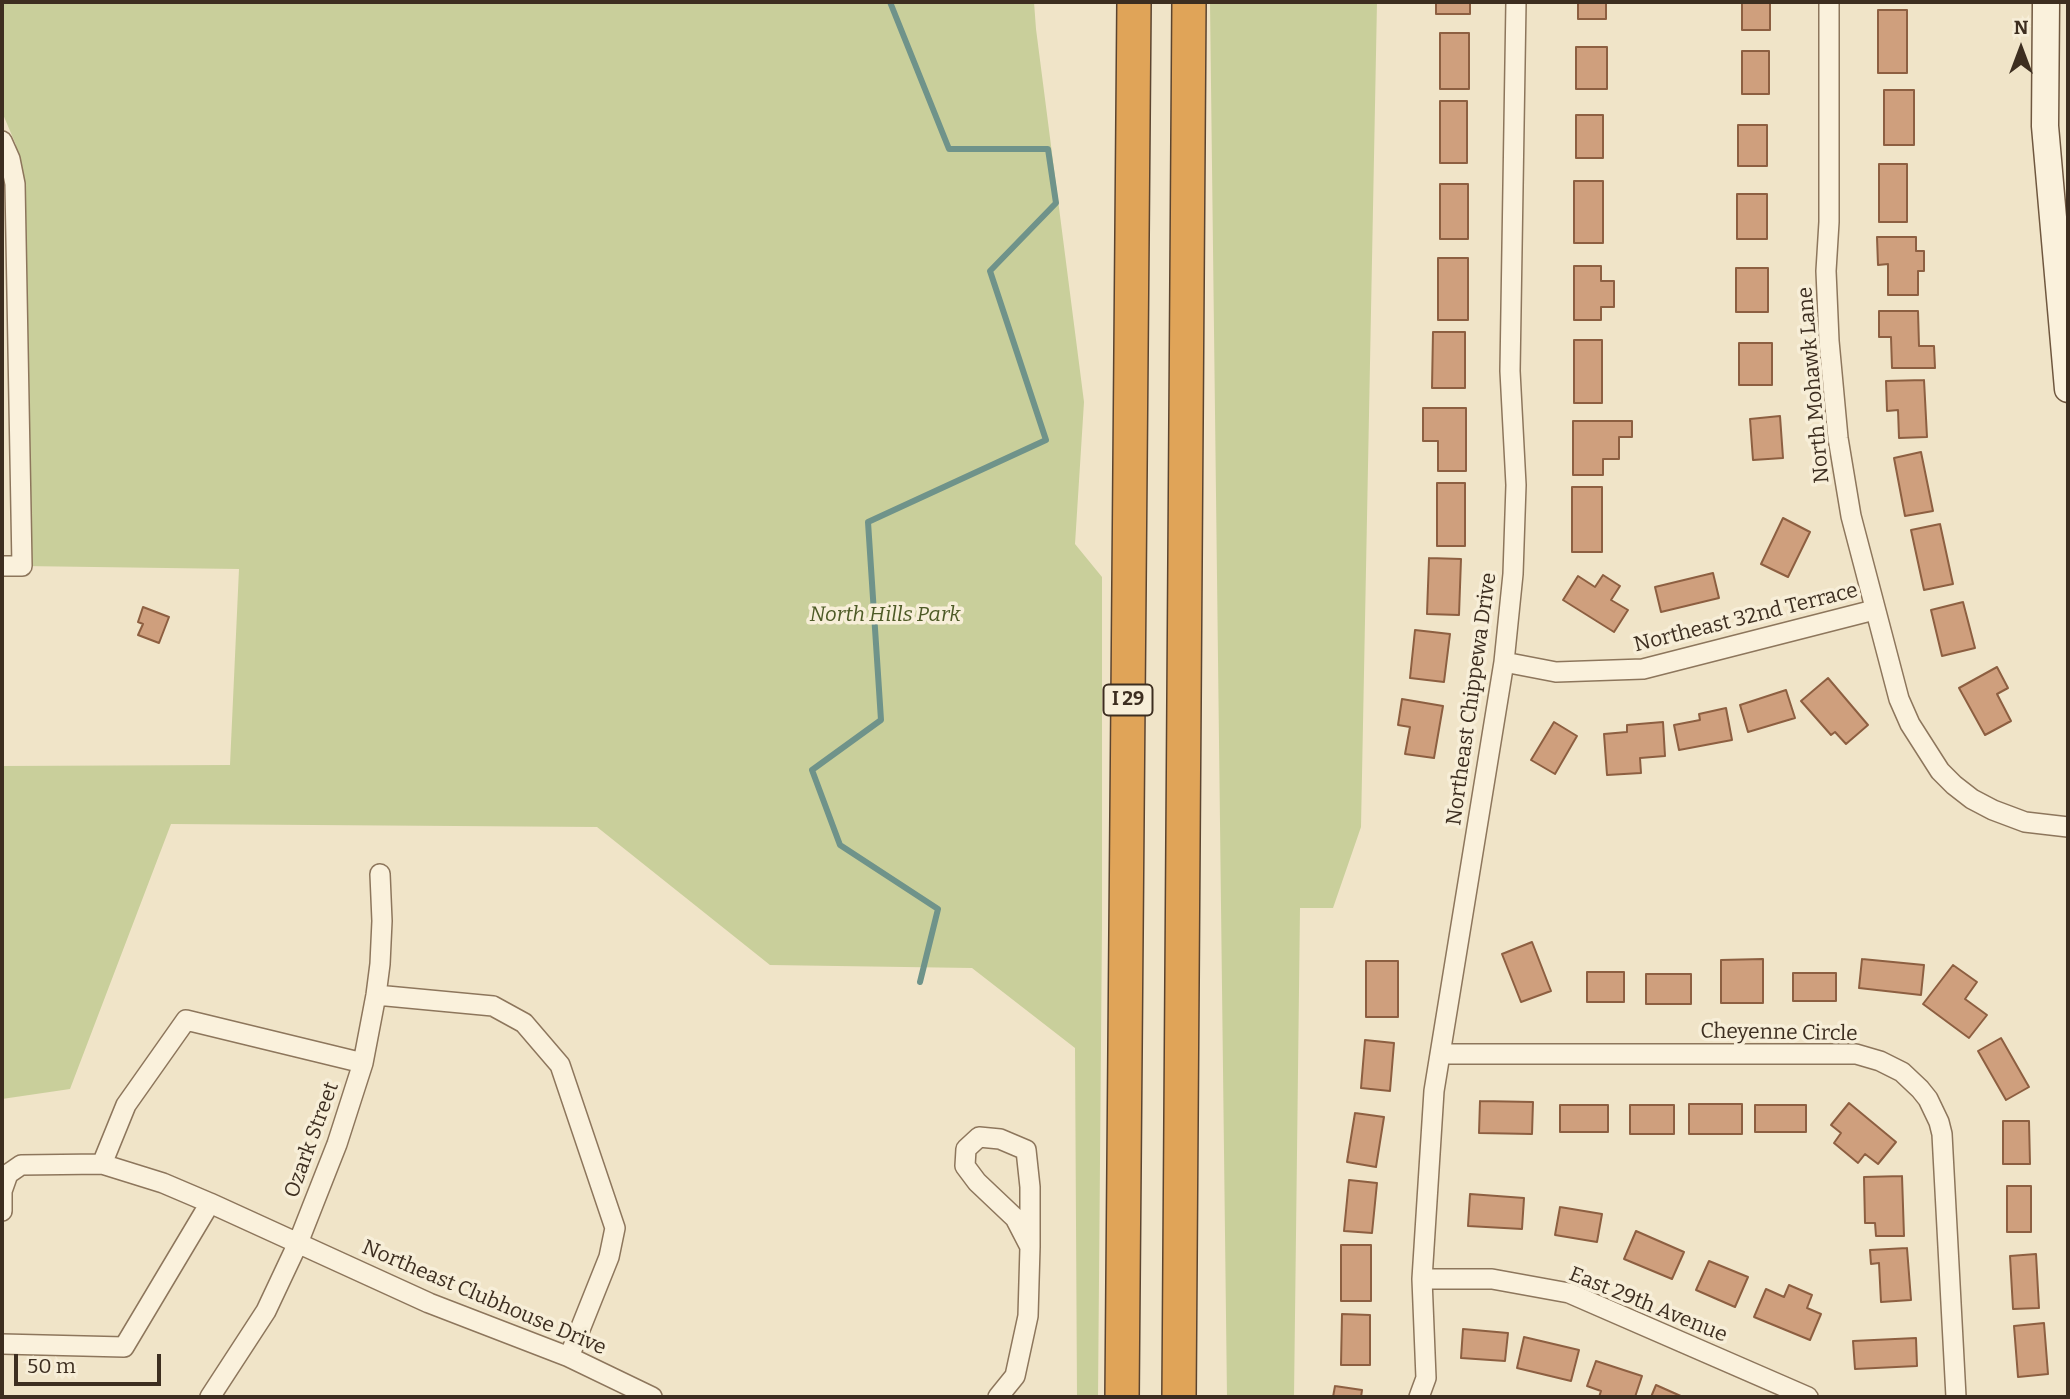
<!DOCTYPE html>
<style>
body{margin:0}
#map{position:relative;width:2070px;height:1399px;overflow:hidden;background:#f0e4c8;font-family:Bitter,serif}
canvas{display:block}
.frame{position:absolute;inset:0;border:4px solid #3d2e20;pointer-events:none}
.north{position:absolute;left:1986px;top:14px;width:70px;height:70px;-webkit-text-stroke:5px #f7eed8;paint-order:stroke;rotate:0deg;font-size:19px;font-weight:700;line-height:28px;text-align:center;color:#3d2e20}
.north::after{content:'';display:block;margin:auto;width:24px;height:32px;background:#3d2e20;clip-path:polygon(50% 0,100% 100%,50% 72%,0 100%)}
.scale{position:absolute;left:14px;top:1354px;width:147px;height:32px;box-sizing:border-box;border:4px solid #3d2e20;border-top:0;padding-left:9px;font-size:21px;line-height:24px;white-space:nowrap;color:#3d2e20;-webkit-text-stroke:5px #f7eed8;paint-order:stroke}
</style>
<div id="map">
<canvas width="2070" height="1399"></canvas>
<div class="frame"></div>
<div class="north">N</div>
<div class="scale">50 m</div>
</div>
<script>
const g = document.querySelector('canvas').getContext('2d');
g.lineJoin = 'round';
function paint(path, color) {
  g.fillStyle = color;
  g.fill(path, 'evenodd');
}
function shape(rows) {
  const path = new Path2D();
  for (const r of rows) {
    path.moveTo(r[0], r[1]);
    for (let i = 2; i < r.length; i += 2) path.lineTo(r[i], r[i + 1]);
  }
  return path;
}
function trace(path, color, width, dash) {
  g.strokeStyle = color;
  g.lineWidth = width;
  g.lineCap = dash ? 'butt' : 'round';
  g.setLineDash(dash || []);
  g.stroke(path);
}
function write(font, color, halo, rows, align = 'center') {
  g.font = font + ' Bitter,serif';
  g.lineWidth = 7;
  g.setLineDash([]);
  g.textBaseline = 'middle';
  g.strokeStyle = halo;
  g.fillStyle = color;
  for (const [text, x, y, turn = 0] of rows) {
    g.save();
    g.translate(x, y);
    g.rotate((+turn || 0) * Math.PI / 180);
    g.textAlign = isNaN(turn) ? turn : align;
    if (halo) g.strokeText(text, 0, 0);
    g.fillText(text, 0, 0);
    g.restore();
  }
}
paint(shape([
 [2,2,1034,2,1036,29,1084,402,1075,544,1102,577,1102,926,1098,1397,1077,1397,1075,1048,972,968,770,965,597,827,171,824,70,1089,2,1099,2,766,230,765,239,569,22,566,16,145,2,112],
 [1210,2,1377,2,1361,827,1333,908,1300,908,1294,1397,1227,1397]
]), '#c9cf9b');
trace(shape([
 [890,2,949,149,1048,149,1056,203,990,271,1046,440,868,522,881,720,812,770,840,845,938,909,920,982]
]), '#6f938a', 6);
const building = shape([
 [1436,2,1470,2,1470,14,1436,14,1436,2],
 [1578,2,1606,2,1606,19,1578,19,1578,2],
 [1742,2,1770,2,1770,30,1742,30,1742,2],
 [1878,10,1907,10,1907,73,1878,73,1878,10],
 [1440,33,1469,33,1469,89,1440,89,1440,33],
 [1576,47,1607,47,1607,89,1576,89,1576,47],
 [1742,51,1769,51,1769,94,1742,94,1742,51],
 [1884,90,1914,90,1914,145,1884,145,1884,90],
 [1440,101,1467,101,1467,163,1440,163,1440,101],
 [1576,115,1603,115,1603,158,1576,158,1576,115],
 [1738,125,1767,125,1767,166,1738,166,1738,125],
 [1879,164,1907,164,1907,222,1879,222,1879,164],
 [1574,181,1603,181,1603,243,1574,243,1574,181],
 [1440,184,1468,184,1468,239,1440,239,1440,184],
 [1737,194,1767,194,1767,239,1737,239,1737,194],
 [1877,237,1916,237,1916,251,1924,251,1924,271,1918,271,1918,295,1888,295,1888,264,1878,265,1877,237],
 [1438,258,1468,258,1468,320,1438,320,1438,258],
 [1574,266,1601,266,1601,281,1614,281,1614,307,1601,307,1601,320,1574,320,1574,266],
 [1736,268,1768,268,1768,312,1736,312,1736,268],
 [1879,311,1918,311,1919,346,1934,346,1935,368,1892,368,1891,337,1879,337,1879,311],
 [1433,332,1465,332,1465,388,1432,388,1433,332],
 [1574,340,1602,340,1602,403,1574,403,1574,340],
 [1739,343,1772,343,1772,385,1739,385,1739,343],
 [1924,380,1927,437,1899,438,1898,410,1887,411,1886,381,1924,380],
 [1423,408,1466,408,1466,471,1438,471,1438,441,1423,441,1423,408],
 [1780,416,1783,458,1753,460,1750,419,1780,416],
 [1573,421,1632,421,1632,437,1619,437,1619,459,1603,459,1603,475,1573,475,1573,421],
 [1921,452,1933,511,1905,516,1894,458,1921,452],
 [1437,483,1465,483,1465,546,1437,546,1437,483],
 [1572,487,1602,487,1602,552,1572,552,1572,487],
 [1783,518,1810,532,1788,577,1761,564,1783,518],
 [1940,524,1953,584,1924,590,1911,530,1940,524],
 [1429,558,1461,559,1459,615,1427,614,1429,558],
 [1713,573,1719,598,1661,612,1655,587,1713,573],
 [1603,575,1620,586,1611,600,1628,610,1614,632,1563,600,1578,576,1595,587,1603,575],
 [1963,602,1975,648,1942,656,1931,610,1963,602],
 [143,607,169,617,159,643,138,635,143,624,138,622,143,607],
 [1415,630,1450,634,1444,682,1410,678,1415,630],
 [1997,667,2008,688,1997,694,2011,721,1985,735,1959,688,1997,667],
 [1828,678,1868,725,1846,744,1835,732,1831,735,1801,701,1828,678],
 [1786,690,1795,718,1748,732,1740,705,1786,690],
 [1402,699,1443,706,1434,758,1405,754,1410,727,1398,725,1402,699],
 [1726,708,1732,740,1679,750,1674,725,1700,720,1699,714,1726,708],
 [1554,722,1577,736,1555,774,1531,760,1554,722],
 [1663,722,1665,756,1640,758,1641,773,1607,775,1604,734,1627,732,1627,725,1663,722],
 [1532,942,1551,991,1521,1002,1502,954,1532,942],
 [1763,959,1763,1003,1721,1003,1721,960,1763,959],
 [1862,959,1924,965,1921,995,1859,988,1862,959],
 [1366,961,1398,961,1398,1017,1366,1017,1366,961],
 [1953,965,1977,982,1965,999,1987,1015,1969,1038,1923,1004,1953,965],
 [1587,972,1624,972,1624,1002,1587,1002,1587,972],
 [1793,973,1836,973,1836,1001,1793,1001,1793,973],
 [1646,974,1691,974,1691,1004,1646,1004,1646,974],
 [2001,1038,2029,1087,2006,1100,1978,1051,2001,1038],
 [1365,1040,1394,1043,1390,1091,1361,1088,1365,1040],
 [1480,1101,1533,1102,1532,1134,1479,1133,1480,1101],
 [1849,1103,1896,1142,1878,1164,1865,1154,1858,1163,1834,1143,1841,1133,1831,1125,1849,1103],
 [1689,1104,1742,1104,1742,1134,1689,1134,1689,1104],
 [1560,1105,1608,1105,1608,1132,1560,1132,1560,1105],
 [1630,1105,1674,1105,1674,1134,1630,1134,1630,1105],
 [1755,1105,1806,1105,1806,1132,1755,1132,1755,1105],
 [1355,1113,1384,1117,1376,1167,1347,1162,1355,1113],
 [2003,1121,2029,1121,2030,1164,2003,1164,2003,1121],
 [1902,1176,1904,1236,1876,1236,1875,1223,1865,1223,1864,1177,1902,1176],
 [1349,1180,1377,1183,1372,1233,1344,1231,1349,1180],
 [2007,1186,2031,1186,2031,1232,2007,1232,2007,1186],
 [1470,1194,1524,1198,1522,1229,1468,1226,1470,1194],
 [1560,1207,1602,1214,1597,1242,1555,1235,1560,1207],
 [1636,1231,1684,1252,1672,1279,1624,1259,1636,1231],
 [1341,1245,1371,1245,1371,1301,1341,1301,1341,1245],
 [1907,1248,1911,1300,1881,1302,1879,1263,1871,1264,1870,1250,1907,1248],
 [2036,1254,2039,1308,2013,1309,2010,1256,2036,1254],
 [1709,1261,1748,1277,1735,1307,1696,1290,1709,1261],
 [1789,1285,1812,1295,1807,1308,1821,1314,1810,1340,1754,1317,1766,1289,1784,1297,1789,1285],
 [1342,1314,1370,1315,1370,1365,1341,1365,1342,1314],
 [2044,1323,2048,1374,2018,1377,2014,1326,2044,1323],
 [1463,1329,1508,1333,1505,1361,1461,1358,1463,1329],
 [1524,1337,1579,1350,1571,1381,1517,1368,1524,1337],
 [1916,1338,1917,1366,1855,1369,1853,1341,1916,1338],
 [1596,1361,1642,1376,1635,1397,1599,1397,1601,1391,1587,1386,1596,1361],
 [1656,1385,1683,1397,1651,1397,1656,1385],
 [1335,1386,1362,1390,1361,1397,1333,1397,1335,1386]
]);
paint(building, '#cf9f7d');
trace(building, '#8d5f41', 2);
const minor = shape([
 [1829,2,1829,222,1826,271,1829,341,1838,438,1851,516,1899,699,1910,724,1940,771,1954,785,1972,799,1993,810,2025,822,2068,827],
 [2,141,10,159,15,184,22,566,2,566],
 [1504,662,1556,672,1643,669,1874,610],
 [376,995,493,1006,524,1023,560,1065,615,1228,609,1257,569,1357],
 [1440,1054,1856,1054,1880,1061,1902,1072,1920,1089,1928,1099,1939,1122,1942,1134,1956,1397],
 [102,1164,126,1105,186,1020,363,1063],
 [2,1211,2,1191,8,1174,21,1165,102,1164,163,1183,210,1203],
 [1422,1279,1492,1279,1569,1293,1808,1397],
 [2,1344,124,1347,210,1203,429,1303,569,1357,652,1397],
 [210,1397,266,1311,298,1243,337,1144,363,1063,376,995,380,964,382,921,380,874],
 [998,1397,1015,1376,1028,1316,1030,1247,1030,1187,1026,1150,1000,1139,979,1137,966,1149,965,1166,977,1182,1015,1218,1030,1247],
 [1419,1397,1426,1378,1422,1279,1434,1091,1504,662,1513,574,1516,485,1510,371,1516,2]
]);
const secondary = shape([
 [2046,2,2045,126,2068,389]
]);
const motorway = shape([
 [1122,1397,1134,2],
 [1179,1397,1189,2]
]);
trace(minor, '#8d765c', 22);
trace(secondary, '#6f573f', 29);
trace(motorway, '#5b4430', 36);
trace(minor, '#faf1dc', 19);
trace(secondary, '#faf1dc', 26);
trace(motorway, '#e0a458', 33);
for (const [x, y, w] of [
 [1128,700,49]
]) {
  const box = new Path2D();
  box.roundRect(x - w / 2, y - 15.5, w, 31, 5);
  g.fillStyle = '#f7eed8';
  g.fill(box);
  trace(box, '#3d2e20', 2);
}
write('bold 19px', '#3d2e20', null, [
 ["I 29",1128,700]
]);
write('21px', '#3d2e20', '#f7eed8', [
 ["North Mohawk Lane",1814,385,-95],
 ["Northeast 32nd Terrace",1746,618,-14],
 ["Northeast Chippewa Drive",1472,699,-82],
 ["Cheyenne Circle",1779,1033,1],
 ["Ozark Street",312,1140,-70],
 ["Northeast Clubhouse Drive",484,1298,23],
 ["East 29th Avenue",1648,1305,22]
]);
write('italic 21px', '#4d5a26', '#f7eed8', [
 ["North Hills Park",885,615]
]);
</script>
